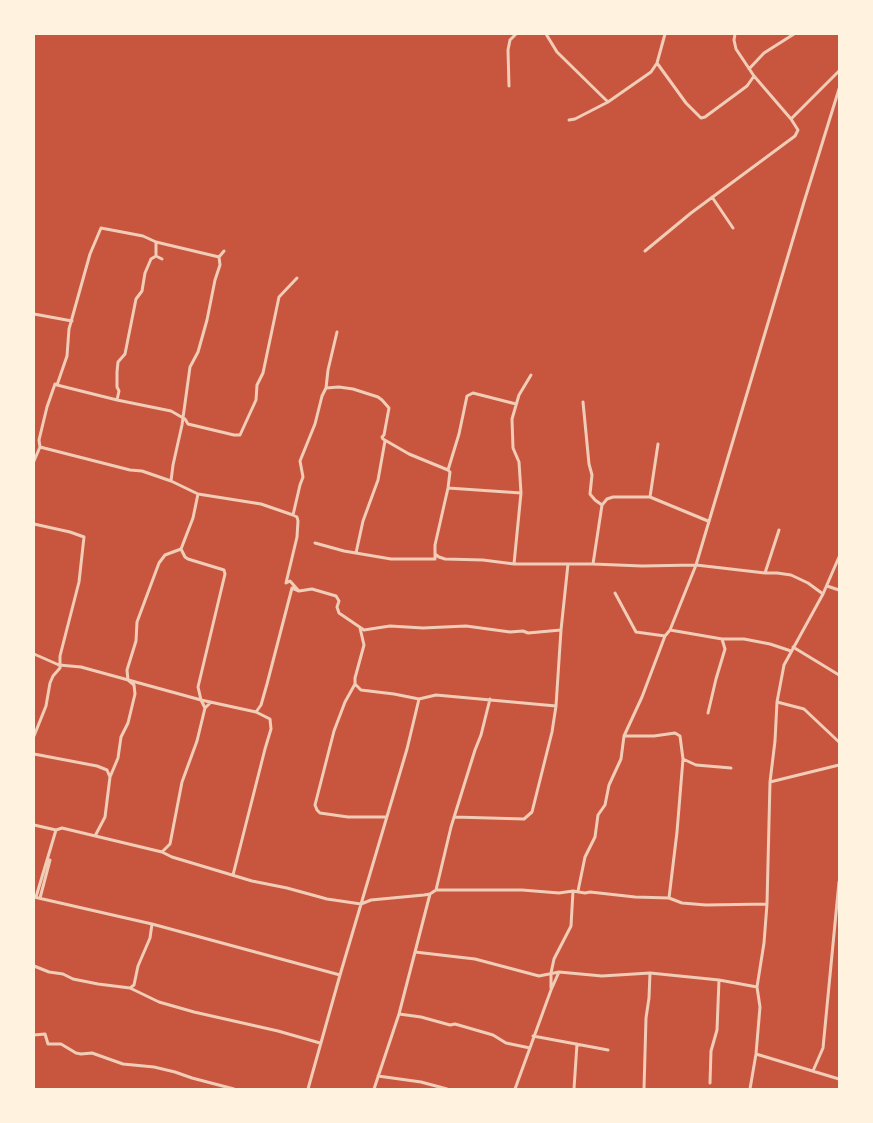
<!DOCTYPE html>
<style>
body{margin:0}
#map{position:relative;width:873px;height:1123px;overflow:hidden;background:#c8553d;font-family:"Roboto Condensed",sans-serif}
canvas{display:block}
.frame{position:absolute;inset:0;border:35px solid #fff3e0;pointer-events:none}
</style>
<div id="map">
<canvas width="873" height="1123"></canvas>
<div class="frame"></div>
</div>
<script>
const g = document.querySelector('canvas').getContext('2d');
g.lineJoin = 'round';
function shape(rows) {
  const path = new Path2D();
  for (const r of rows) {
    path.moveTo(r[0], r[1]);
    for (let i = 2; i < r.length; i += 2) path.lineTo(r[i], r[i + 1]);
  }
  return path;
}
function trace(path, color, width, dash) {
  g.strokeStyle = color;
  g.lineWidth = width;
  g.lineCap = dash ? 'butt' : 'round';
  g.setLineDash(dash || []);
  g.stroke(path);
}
trace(shape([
 [546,34,557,52,608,102],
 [735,34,734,40,736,49,754,76,791,119],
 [657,63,686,103,701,118,705,117,747,86,754,76],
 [749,69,764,53,794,34],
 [509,86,508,50,510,40,516,34],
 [569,120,575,119,608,102,651,72,657,63,665,34],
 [712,197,733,228],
 [156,242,219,257],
 [645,251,691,213,795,136,798,130,791,119,839,71],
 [162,259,156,256,151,259,145,273,142,291,136,299,125,354,118,362,117,372,117,387,119,391,117,400,171,411,185,419,188,424,234,435,240,435,256,400,257,385,263,373,279,297,297,278],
 [34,314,72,321],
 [57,385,117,400],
 [326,388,339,387,353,389,378,397,382,400,389,408,384,435,382,437,383,439,409,454,448,470],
 [583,402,589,464,592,475,590,494,595,500,602,505],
 [516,404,473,393,467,396,459,434,448,470,450,472,448,488,435,545,435,554,439,557,445,559,483,560,514,564,593,564,642,566,696,565,765,573,777,573,791,575,808,583,823,594],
 [40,447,130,470,142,471,171,481,198,494,261,504,293,515,297,517,298,521,297,537,286,583,290,581,298,590],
 [34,461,40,447,39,440,47,407,55,384,57,385,67,356,69,329,90,254,101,228,143,236,156,242,156,256],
 [171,481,173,465,182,425,190,367,198,352,207,320,215,280,220,265,219,257,224,251],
 [448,488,521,493],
 [198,494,193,518,181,549,185,557,188,559,224,570,225,574,198,687,201,700,205,708],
 [650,497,658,444],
 [293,515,300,485,303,477,300,461,315,424,322,396,326,388,328,370,337,332],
 [34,524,70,532,84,537,79,582,60,656,60,668,53,676,50,683,46,706,34,736],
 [315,543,344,551,391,559,435,559,435,555],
 [356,553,363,521,378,480,385,441],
 [514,564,521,493,519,462,513,448,512,419,519,395,531,375],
 [593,564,602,505,607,499,613,497,650,497,708,521],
 [765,573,779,530],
 [827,586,839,590],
 [615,593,636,632,665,636],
 [360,628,364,645,355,678,355,684,361,690,394,694,419,699,436,695,556,706],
 [561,630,568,564],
 [670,630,696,565,804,202,839,89],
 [793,647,839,675],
 [34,654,59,665,81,667,201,700,256,712,270,719,271,729,265,749,233,875],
 [355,684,345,702,334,731,315,805,317,810,320,813,348,817,386,817],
 [777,702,804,709,839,742],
 [256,712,261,705,267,684,292,588,299,591,312,589,336,596,339,601,337,607,339,613,364,630,390,626,423,628,466,626,510,632,523,631,528,633,561,630,556,706,552,732,532,812,524,819,454,817],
 [708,713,716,679,725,649,722,639],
 [624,736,654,736,675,733,680,736,683,759,696,765,731,768],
 [34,754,97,766,107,770,110,777],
 [770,782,839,765],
 [34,825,56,830],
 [95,836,105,817,110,777,118,758,121,737,128,723,135,694,134,685,128,680,127,670,136,641,137,622,159,563,165,555,181,549],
 [162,852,170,844,182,782,197,741,205,708,211,702],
 [436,890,451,827,475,750,481,735,490,699],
 [578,891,585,857,595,837,598,815,605,805,609,785,621,759,624,736,642,697,665,636,670,630,722,639,744,639,770,644,791,651],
 [34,897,152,924,340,975,308,1089],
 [36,897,56,830,62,828,162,852,172,857,252,881,287,888,327,899,361,904,371,900,424,895,430,894,436,890,522,890,559,893,573,891,585,893,590,892,635,897,669,898,682,903,706,905,767,904],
 [40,898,50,860],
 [669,898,677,832,683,759],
 [415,952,475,959,539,976,559,972,602,976,650,973,719,980,757,987],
 [34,966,49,972,63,974,73,979,98,984,130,988,134,985,138,966,150,938,152,924],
 [340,975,407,749,419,699],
 [130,988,159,1002,194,1012,278,1031,320,1043],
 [551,988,551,973,554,959,571,926,573,891],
 [399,1014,421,1017,450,1025,455,1024,493,1035,506,1043,530,1048],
 [34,1035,45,1034,48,1044,61,1044,76,1053,81,1054,92,1053,123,1064,154,1067,175,1072,192,1078,234,1089],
 [533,1036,608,1050],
 [756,1054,839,1079],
 [813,1071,823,1048,839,882],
 [378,1076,421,1082,447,1089],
 [710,1083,711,1051,717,1030,719,980],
 [374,1089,399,1014,430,894],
 [515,1089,551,990,559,972],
 [574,1089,577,1044],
 [644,1089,646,1018,649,998,650,973],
 [750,1089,756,1054,760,1007,757,987,764,943,767,904,770,782,775,741,777,702,784,665,823,594,839,557]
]), '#f1ccb7', 3);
</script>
